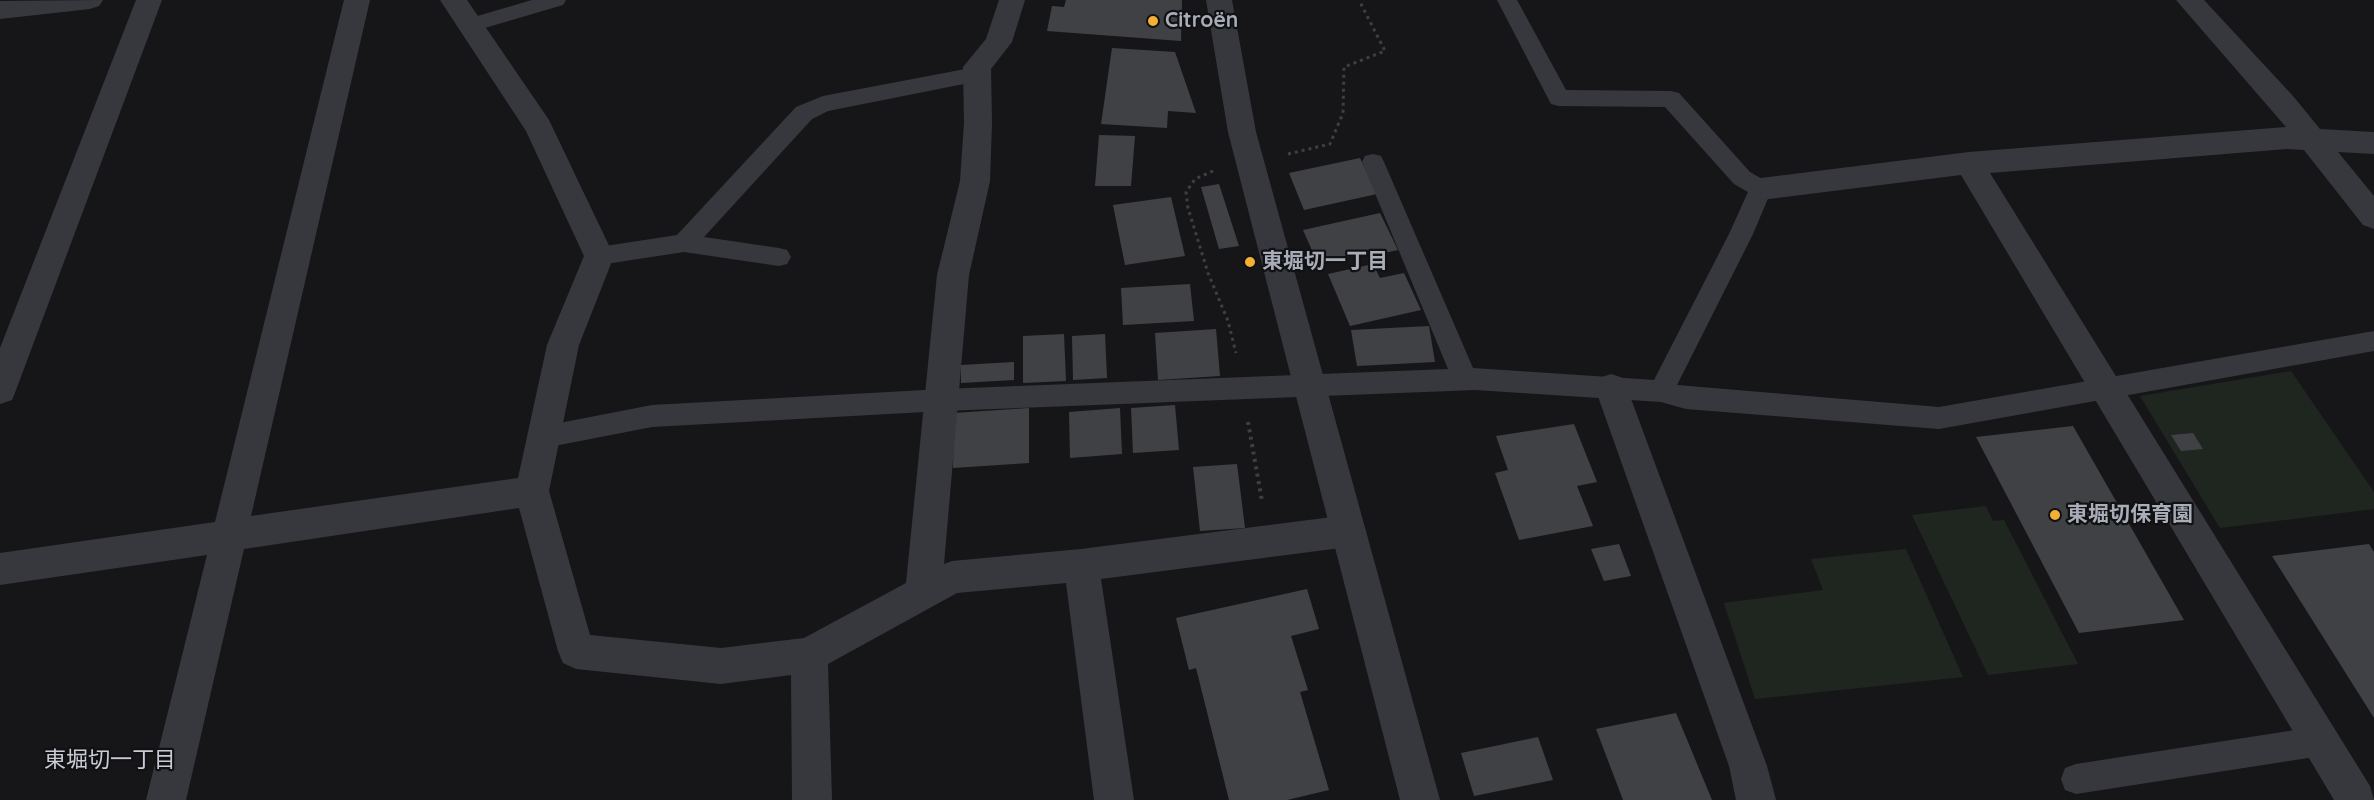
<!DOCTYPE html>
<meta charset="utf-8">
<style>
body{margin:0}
canvas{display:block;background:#161618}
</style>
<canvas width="2374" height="800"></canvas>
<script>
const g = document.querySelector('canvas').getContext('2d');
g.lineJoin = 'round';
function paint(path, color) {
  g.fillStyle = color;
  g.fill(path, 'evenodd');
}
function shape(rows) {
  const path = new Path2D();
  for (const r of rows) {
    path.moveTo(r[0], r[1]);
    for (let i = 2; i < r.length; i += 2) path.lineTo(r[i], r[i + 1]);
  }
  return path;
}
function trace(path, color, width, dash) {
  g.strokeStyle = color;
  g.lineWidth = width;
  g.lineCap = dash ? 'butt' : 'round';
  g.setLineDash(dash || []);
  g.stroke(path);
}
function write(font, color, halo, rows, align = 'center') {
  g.font = font + ' Quicksand,"Noto Sans JP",sans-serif';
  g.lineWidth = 4.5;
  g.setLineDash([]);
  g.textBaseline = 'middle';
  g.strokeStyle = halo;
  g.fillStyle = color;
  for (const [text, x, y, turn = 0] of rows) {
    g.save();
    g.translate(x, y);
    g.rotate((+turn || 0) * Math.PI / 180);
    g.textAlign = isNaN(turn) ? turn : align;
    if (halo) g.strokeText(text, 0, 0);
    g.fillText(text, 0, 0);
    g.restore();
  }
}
paint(shape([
 [2291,371,2374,492,2374,509,2220,528,2140,396],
 [1986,506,1993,521,2004,520,2078,664,1988,675,1912,515],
 [1906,549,1963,677,1755,699,1724,603,1823,590,1811,559]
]), '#1e261f');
paint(shape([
 [1066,0,1182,0,1181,41,1047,31,1052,6,1064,7],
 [1112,48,1175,52,1196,113,1168,111,1167,128,1101,124],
 [1099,135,1135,136,1131,186,1095,186],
 [1360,158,1377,194,1304,210,1289,173],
 [1219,184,1239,246,1219,249,1201,187],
 [1171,197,1185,256,1125,265,1113,205],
 [1380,213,1398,250,1371,256,1315,257,1303,230],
 [1373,264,1380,278,1404,273,1421,310,1350,326,1328,274],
 [1190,284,1194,321,1123,325,1121,288],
 [1429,326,1435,362,1357,366,1351,330],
 [1216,329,1220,376,1158,380,1155,333],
 [1064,334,1066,381,1023,383,1023,336],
 [1105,334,1107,378,1073,380,1072,336],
 [1014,362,1014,380,961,383,961,365],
 [1175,405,1179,450,1133,453,1131,408],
 [1029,408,1029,463,953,468,954,413],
 [1120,408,1122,454,1070,458,1069,412],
 [1574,424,1597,482,1577,486,1593,526,1519,540,1495,473,1508,470,1496,436],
 [2073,426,2184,620,2079,633,1976,437],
 [2193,433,2203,449,2181,451,2171,435],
 [1237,464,1245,528,1200,531,1193,467],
 [1619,544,1631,576,1604,581,1591,549],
 [2369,544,2374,552,2374,718,2272,556],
 [1307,589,1319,629,1291,636,1308,690,1300,692,1329,790,1287,800,1229,800,1196,668,1189,670,1176,618],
 [1676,713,1712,800,1623,800,1596,729],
 [1538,737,1553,780,1474,796,1461,753]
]), '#404145');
trace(shape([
 [1288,154,1330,144,1343,113,1344,67,1385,51,1359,0],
 [1213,171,1195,179,1186,192,1188,208,1208,273,1228,321,1236,353]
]), '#3d3f44', 3, [3, 4]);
trace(shape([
 [1248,422,1262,501]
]), '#3d3f44', 4, [3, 4.5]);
paint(shape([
 [532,0,566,0,563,5,471,32,464,30,461,25,464,20,532,0],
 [1497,0,1517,0,1566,90,1671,91,1679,93,1750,172,1769,183,1772,189,1753,234,1677,385,1939,407,2374,331,2374,351,1939,429,1686,409,1661,402,1475,390,943,411,652,427,544,448,535,445,531,437,535,429,544,426,652,405,943,389,1448,369,1362,162,1365,156,1373,154,1381,156,1384,162,1473,368,1654,380,1729,234,1748,192,1734,184,1665,107,1559,106,1551,104,1497,0],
 [976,67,984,70,987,75,984,80,828,111,812,119,704,237,779,248,787,250,791,257,787,264,779,266,684,252,599,265,591,263,587,256,591,249,599,247,677,235,796,107,823,96,976,67],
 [2321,726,2331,731,2336,741,2331,751,2321,756,2076,794,2065,790,2061,779,2065,768,2076,764,2321,726]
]), '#37383d');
paint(shape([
 [103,0,99,6,90,9,0,19,0,1,103,0],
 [136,0,162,0,16,390,12,400,0,404,0,348,136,0],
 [344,0,370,0,251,516,518,478,547,345,584,256,526,131,440,0,467,0,549,120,614,256,579,345,549,491,590,635,721,648,804,638,906,583,937,275,960,181,964,123,963,67,986,39,999,0,1025,0,1012,42,991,69,992,123,990,181,969,275,944,564,952,561,1081,549,1348,515,1360,520,1366,531,1360,542,1348,547,1101,579,1134,800,1094,800,1066,583,957,593,828,664,832,800,792,800,791,675,721,684,576,669,563,663,558,651,519,508,244,549,186,800,146,800,207,555,0,585,0,553,215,522,344,0],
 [2176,0,2204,0,2293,96,2320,129,2374,132,2374,154,2338,152,2374,196,2374,229,2363,225,2304,150,2287,149,1990,173,2370,786,2374,800,2334,800,1961,175,1761,200,1751,197,1746,189,1751,181,1761,178,1969,152,2286,127,2176,0],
 [1611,374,1623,378,1627,388,1767,766,1776,800,1736,800,1729,766,1595,388,1599,378,1611,374]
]), '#37383d');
paint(shape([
 [1206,0,1232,0,1256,132,1440,800,1400,800,1228,132,1206,0]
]), '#37383d');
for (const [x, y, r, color] of [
 [1153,21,6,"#f2b134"],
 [1250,262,6,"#f2b134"],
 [2055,515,6,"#f2b134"]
]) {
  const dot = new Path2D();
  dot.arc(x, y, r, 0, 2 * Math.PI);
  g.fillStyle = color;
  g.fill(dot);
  trace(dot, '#111113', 2);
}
write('bold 21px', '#a8adb8', '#111113', [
 ["Citroën",1165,21],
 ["東堀切一丁目",1262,262],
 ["東堀切保育園",2067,515]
], 'left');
write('22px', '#c9ccd4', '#111113', [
 ["東堀切一丁目",110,760]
]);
</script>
